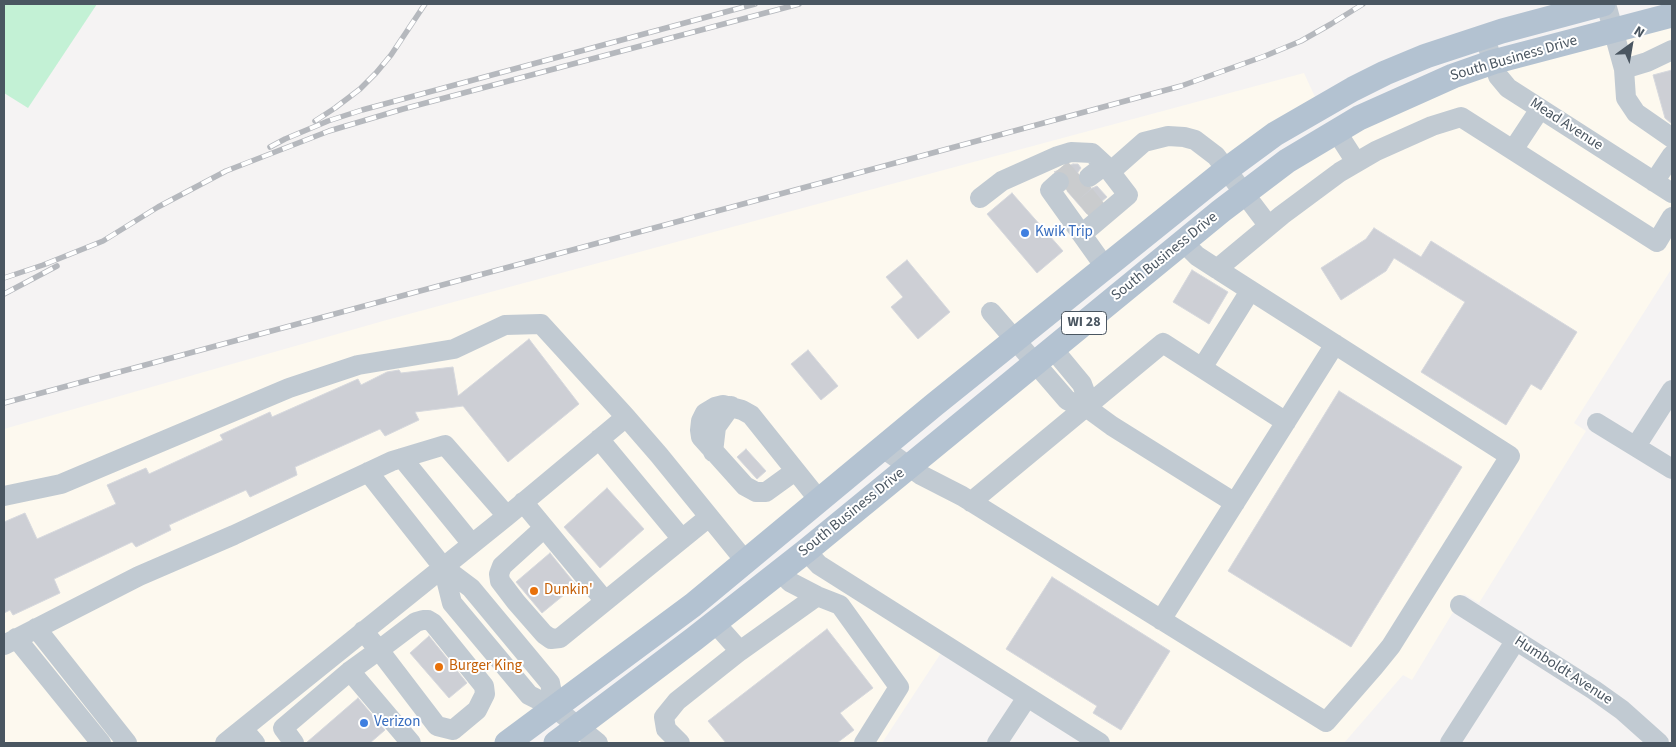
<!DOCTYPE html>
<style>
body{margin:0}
#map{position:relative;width:1676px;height:747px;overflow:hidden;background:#f5f3f3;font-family:"Source Sans 3",sans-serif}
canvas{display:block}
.frame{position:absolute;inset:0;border:5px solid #4a5661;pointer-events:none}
.north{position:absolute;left:1606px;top:20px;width:50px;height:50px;-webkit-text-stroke:4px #fff;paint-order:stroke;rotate:32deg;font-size:14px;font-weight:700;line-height:20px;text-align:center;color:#4a5661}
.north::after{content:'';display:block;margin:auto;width:18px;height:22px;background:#4a5661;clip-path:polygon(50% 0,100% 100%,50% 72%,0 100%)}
</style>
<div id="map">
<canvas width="1676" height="747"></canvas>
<div class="frame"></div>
<div class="north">N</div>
</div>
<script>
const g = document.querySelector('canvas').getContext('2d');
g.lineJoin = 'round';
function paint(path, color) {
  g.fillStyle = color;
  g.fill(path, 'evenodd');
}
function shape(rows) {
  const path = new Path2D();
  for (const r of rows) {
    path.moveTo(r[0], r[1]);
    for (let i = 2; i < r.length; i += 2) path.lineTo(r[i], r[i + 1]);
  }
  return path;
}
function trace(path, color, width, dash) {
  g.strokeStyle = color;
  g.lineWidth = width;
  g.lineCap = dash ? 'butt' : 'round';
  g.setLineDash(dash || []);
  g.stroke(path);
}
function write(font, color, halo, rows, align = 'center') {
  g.font = font + ' "Source Sans 3",sans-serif';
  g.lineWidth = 4;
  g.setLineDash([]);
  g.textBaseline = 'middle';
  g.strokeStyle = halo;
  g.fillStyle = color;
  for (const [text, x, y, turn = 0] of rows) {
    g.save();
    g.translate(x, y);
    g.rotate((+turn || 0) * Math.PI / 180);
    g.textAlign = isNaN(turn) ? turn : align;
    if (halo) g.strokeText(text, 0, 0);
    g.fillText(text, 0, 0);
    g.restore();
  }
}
paint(shape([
 [1672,21,1672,268,1574,423,1586,431,1479,603,1464,594,1412,680,1403,675,1344,743,1087,743,941,653,882,743,570,743,1282,172,1439,89],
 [1304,73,1315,97,1281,118,792,512,585,673,492,743,4,743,4,429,383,321]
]), '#fdf9ef');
paint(shape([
 [4,4,97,4,28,108,4,93]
]), '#c3f1d5');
const building = shape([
 [1672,70,1672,124,1665,118,1653,75,1672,70],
 [1073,164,1078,164,1081,168,1078,172,1077,178,1080,184,1084,188,1090,189,1097,186,1107,197,1087,214,1067,191,1070,185,1070,179,1068,175,1062,171,1054,172,1073,164],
 [1012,193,1063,251,1037,273,987,214,1012,193],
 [1374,228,1421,257,1431,241,1577,332,1541,390,1531,384,1506,425,1421,372,1465,302,1394,258,1386,271,1341,300,1321,268,1366,239,1374,228],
 [907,260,950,312,918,339,891,307,903,297,886,277,907,260],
 [1192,270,1228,292,1209,324,1173,302,1192,270],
 [529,339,579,404,508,462,463,406,415,412,419,420,385,436,380,429,295,467,297,475,250,497,246,490,169,525,171,530,136,547,132,542,54,579,60,593,13,615,10,610,4,613,4,522,25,513,37,539,116,504,107,485,146,468,149,474,223,440,220,435,270,412,272,417,358,379,361,385,387,372,399,370,401,373,453,367,458,396,529,339],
 [808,350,838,386,821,400,791,364,808,350],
 [1339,391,1462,467,1351,647,1228,571,1339,391],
 [746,449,766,471,757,479,737,457,746,449],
 [607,488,644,529,600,568,564,527,607,488],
 [550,553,576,585,542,613,516,582,550,553],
 [1052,577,1170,651,1121,730,1093,713,1097,706,1006,649,1052,577],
 [827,629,873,688,840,713,854,730,837,743,726,743,708,721,827,629],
 [429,636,467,683,449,698,410,653,429,636],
 [358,698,385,730,370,743,306,743,358,698]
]);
paint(building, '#cdcfd5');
trace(building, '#d7d9de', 1);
trace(shape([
 [1059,182,1079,165],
 [1070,194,1089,177],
 [1083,209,1103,193]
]), '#caccce', 20, [20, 10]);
trace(shape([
 [1606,4,1624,69,1626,98,1636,113,1672,138],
 [1484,36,1498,76,1508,88,1672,193],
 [1624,69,1647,62,1672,50],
 [1336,131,1356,162],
 [1513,150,1540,109],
 [1110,172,1144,142,1168,136,1184,137,1195,140,1216,156,1268,225],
 [1089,177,1105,165],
 [1059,182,1050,190,1105,267],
 [1654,182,1672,155],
 [980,198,1002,181,1058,156,1071,152,1092,153,1105,165,1128,195,1082,234],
 [1217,269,1282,215,1340,172,1376,151,1432,126,1461,117,1657,242,1672,217],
 [991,312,1067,400,1077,405,1086,407,1112,426,1235,503],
 [1053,349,1082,384,1086,395,1086,407],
 [1202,368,1250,291],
 [1597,423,1672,469],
 [599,439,682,539],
 [1636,446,1672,390],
 [883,448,921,475,962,496,1326,722,1374,667,1391,646,1510,456,1217,269,1197,256,1183,242],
 [713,452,716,427,731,406],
 [402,458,472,544],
 [795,471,766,492,756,492,745,486,701,437,700,430,701,421,705,413,715,407,723,405,742,410,751,415,819,500],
 [368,472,443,567,471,588,550,683,555,708],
 [4,496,61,484,289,388,358,365,454,349,505,325,541,324,626,417],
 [523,502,605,601],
 [971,502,1163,343,1286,422],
 [544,528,502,566,499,574,500,581,516,602,544,634,551,639,560,638,709,517],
 [806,551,819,565,1100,743],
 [443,567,452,603,529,695,555,708,598,743],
 [779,571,790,582,817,596,840,605,899,687,864,743],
 [1460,605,1594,690,1622,710,1659,743],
 [1161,620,1335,344],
 [36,628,127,743],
 [16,638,101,743],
 [4,645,139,576,234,535,392,461,445,445,507,516],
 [740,651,817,596],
 [350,671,411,743],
 [243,729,255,743],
 [225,743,507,516,626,417,659,455,746,562],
 [294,743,283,728,350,671,379,650,416,622,423,620,428,620,433,623,484,686,485,694,477,710,453,730,437,726,379,650,363,631],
 [680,743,666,729,664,717,677,701,740,651,715,623],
 [997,743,1022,705],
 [1450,743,1516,640]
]), '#c1cad2', 20);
trace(shape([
 [507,743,693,605,934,405,1226,170,1275,134,1353,89,1385,73,1426,56,1502,31,1603,4],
 [556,743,694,639,806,551,1221,211,1287,161,1359,118,1453,76,1493,62,1672,15]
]), '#b3c2d1', 25);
const rail = shape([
 [315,121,335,108,360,89,376,73,391,55,425,4],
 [270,147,285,139,328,121,362,110,755,4],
 [4,278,43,265,103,241,158,207,226,171,329,131,403,109,799,4],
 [4,294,57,266],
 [4,403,1181,86,1265,56,1301,41,1331,24,1363,4]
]);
trace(rail, '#b5b8bd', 5.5);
trace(rail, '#fff', 4, [11]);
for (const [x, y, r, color] of [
 [1025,233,5,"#3f7fe0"],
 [534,591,5,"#e8710a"],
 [439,667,5,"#e8710a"],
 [364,723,5,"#3f7fe0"]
]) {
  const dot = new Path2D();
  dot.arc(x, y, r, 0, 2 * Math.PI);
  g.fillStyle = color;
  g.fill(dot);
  trace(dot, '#fff', 2);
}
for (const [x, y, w] of [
 [1084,323,45]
]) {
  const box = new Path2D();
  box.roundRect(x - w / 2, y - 11.5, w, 23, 4);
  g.fillStyle = '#fff';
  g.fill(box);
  trace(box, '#4a5661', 1);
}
write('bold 14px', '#4a5661', null, [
 ["WI 28",1084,323]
]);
write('15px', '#4a5661', '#fff', [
 ["South Business Drive",1514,59,-16],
 ["Mead Avenue",1566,125,33],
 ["South Business Drive",1165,257,-39],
 ["South Business Drive",852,513,-39],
 ["Humboldt Avenue",1563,671,33]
]);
write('15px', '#366cbe', '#fff', [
 ["Kwik Trip",1035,233],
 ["Verizon",374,723]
], 'left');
write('15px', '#c56008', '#fff', [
 ["Dunkin'",544,591],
 ["Burger King",449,667]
], 'left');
</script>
